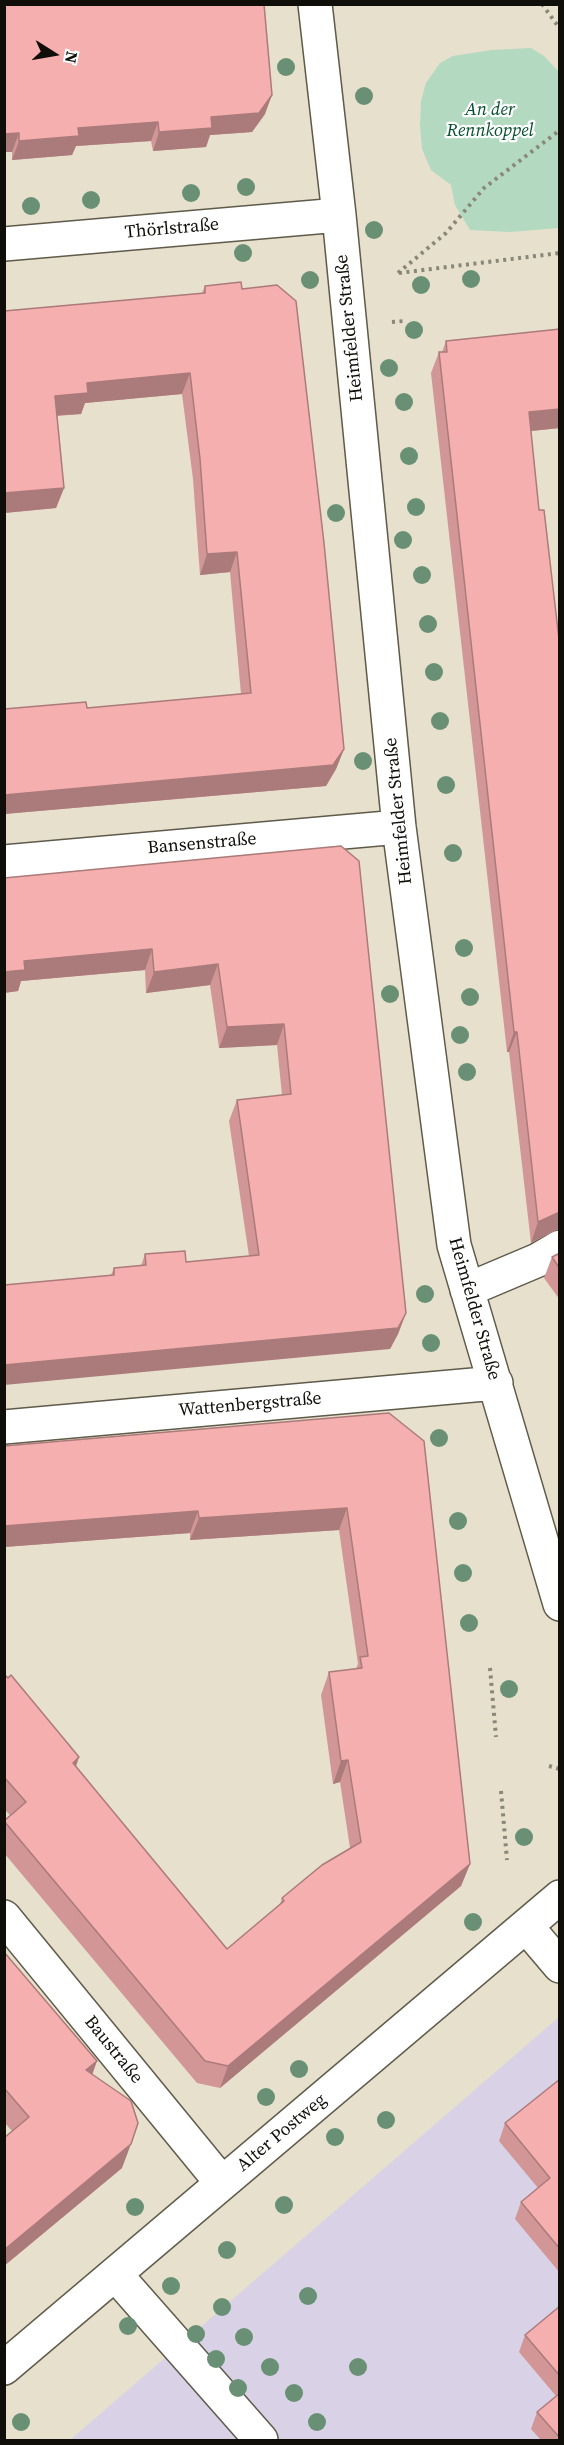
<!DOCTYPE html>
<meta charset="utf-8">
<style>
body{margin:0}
#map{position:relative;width:564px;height:2445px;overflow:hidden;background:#e6e0cd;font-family:"Source Serif 4",serif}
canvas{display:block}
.frame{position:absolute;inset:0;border:6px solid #100e08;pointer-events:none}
.north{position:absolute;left:24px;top:24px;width:60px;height:60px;-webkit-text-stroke:4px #fff;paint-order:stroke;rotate:101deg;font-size:16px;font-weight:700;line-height:24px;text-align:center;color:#100e08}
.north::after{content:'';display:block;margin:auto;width:21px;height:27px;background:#100e08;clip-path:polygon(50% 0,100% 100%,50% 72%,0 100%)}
</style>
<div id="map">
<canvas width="564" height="2445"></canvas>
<div class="frame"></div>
<div class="north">N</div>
</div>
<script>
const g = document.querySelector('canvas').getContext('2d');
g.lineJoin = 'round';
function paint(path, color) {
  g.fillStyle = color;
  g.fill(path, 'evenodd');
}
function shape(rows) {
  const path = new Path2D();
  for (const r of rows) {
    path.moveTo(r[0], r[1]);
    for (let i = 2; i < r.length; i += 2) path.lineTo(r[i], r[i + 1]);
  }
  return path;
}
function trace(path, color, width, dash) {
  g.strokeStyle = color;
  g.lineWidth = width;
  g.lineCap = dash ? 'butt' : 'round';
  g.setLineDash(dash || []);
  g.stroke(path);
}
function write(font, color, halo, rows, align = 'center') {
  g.font = font + ' "Source Serif 4",serif';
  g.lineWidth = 4.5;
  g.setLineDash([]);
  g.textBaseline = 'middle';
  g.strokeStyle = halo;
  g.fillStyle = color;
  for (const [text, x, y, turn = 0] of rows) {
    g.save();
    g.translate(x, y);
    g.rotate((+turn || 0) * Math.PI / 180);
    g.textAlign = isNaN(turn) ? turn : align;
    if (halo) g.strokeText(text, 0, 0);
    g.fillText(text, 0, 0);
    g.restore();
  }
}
paint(shape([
 [559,2017,559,2440,70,2440]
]), '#d9d2e7');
paint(shape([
 [531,48,544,56,559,72,559,228,510,232,470,230,455,205,451,185,431,170,422,149,420,125,421,101,426,83,440,63,453,56,492,50]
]), '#b3d9c0');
const minor = shape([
 [315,4,339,215,399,827,454,1245,560,1604],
 [4,244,339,215],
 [4,862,399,827],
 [467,1290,538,1260,560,1247],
 [4,1427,496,1383],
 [4,1917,222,2183],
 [526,1926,560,1966],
 [115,2274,261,2440],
 [4,2368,560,1897]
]);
trace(minor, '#5f5a4a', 36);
trace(shape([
 [542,4,560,29],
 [398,273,446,233,484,188,560,130],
 [399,273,560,253],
 [392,322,404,321],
 [490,1668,496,1737],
 [549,1766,560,1769],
 [501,1791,507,1860]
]), '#8a8678', 4, [3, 4.5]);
trace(minor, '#fff', 33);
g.fillStyle = '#699075';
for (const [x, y] of [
 [286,67],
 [364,96],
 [246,187],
 [191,193],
 [91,200],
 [31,206],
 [374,230],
 [243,253],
 [471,279],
 [310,280],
 [421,285],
 [414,330],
 [389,368],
 [404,402],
 [409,456],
 [416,507],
 [336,513],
 [403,540],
 [422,575],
 [428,624],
 [434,672],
 [440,721],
 [363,761],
 [446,785],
 [453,853],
 [464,948],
 [390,994],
 [470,997],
 [460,1035],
 [467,1072],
 [425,1294],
 [431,1343],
 [439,1438],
 [458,1521],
 [463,1573],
 [469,1623],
 [509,1689],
 [524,1837],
 [473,1922],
 [299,2069],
 [266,2097],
 [386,2120],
 [335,2137],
 [284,2205],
 [135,2207],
 [227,2250],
 [171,2286],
 [308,2296],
 [222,2307],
 [128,2326],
 [196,2334],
 [244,2337],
 [216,2359],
 [270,2367],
 [358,2367],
 [238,2388],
 [294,2393],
 [21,2422],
 [317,2422]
]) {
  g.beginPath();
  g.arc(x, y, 9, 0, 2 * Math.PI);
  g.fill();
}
paint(shape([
 [4,4,265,114,252,132,210,135,206,147,153,151,151,141,76,146,72,155,12,160,12,152,4,152],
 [205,286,344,749,336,769,326,786,4,814,4,709,87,708,241,694,230,572,200,575,193,479,182,394,85,403,81,414,57,416,64,488,56,508,4,513,4,311,202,293],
 [560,329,560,428,531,431,539,510,560,648,560,1228,531,1243,509,1052,507,1052,431,373,439,352,442,352,446,341],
 [341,846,406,1313,398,1334,390,1349,111,1275,114,1268,141,1266,145,1254,186,1262,249,1256,229,1121,237,1100,282,1095,277,1045,219,1048,210,985,146,993,145,970,21,981,18,991,4,993,4,878],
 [560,1253,560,1300,544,1278,552,1257],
 [389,1413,470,1864,461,1886,220,2088,197,2083,4,1853,4,1820,10,1815,4,1809,4,1674,79,1757,76,1767,227,1949,280,1904,282,1898,350,1848,340,1782,333,1784,321,1695,329,1672,356,1669,358,1664,339,1530,190,1540,190,1533,4,1547,4,1446],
 [4,1952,92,2074,122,2168,4,2266,4,2137,12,2131,4,2122],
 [560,2079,560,2273,515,2219,521,2202,538,2188,499,2141,505,2123],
 [560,2306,560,2440,541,2440,531,2429,537,2412,556,2396,519,2352,525,2335]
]), '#d29696');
paint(shape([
 [272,95,265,114,252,132,210,135,206,147,153,151,159,132,211,117],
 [158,122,151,141,76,146,72,155,12,160,19,141,78,128],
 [19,133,12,152,4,152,4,134],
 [190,373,182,394,85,403,81,414,48,416,55,396,87,383],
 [560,409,560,428,521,432,529,412],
 [64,488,56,508,4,513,4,493],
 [237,552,230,572,200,575,207,554],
 [344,749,336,769,326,786,4,814,4,795],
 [152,949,145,970,21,981,18,991,4,993,4,972,24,961],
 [218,964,210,985,146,993,154,972],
 [284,1024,277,1045,219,1048,227,1027],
 [514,1032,517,1032,509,1052,507,1052],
 [560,1212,559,1228,531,1243,538,1222],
 [406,1313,398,1334,390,1349,4,1385,4,1365],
 [347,1508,339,1530,190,1540,199,1518],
 [198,1511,190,1533,4,1547,4,1526],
 [79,1757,71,1779,73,1763],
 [348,1760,340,1782,333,1784,341,1761],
 [470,1864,461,1886,220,2088,228,2066],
 [97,2061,89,2084,86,2070],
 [131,2144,122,2168,4,2266,4,2250]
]), '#ab7a7a');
const building = shape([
 [4,4,264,4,272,95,259,113,211,117,212,128,159,132,158,122,78,128,79,136,19,141,19,133,4,134,4,4],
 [241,282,242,289,277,285,296,301,324,543,344,749,333,765,4,795,4,709,86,702,87,708,251,693,237,552,207,554,200,459,190,373,87,383,88,393,55,396,64,488,4,493,4,311,205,293,205,286,241,282],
 [560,329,560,409,529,412,539,510,544,510,560,648,560,1212,538,1222,517,1032,514,1032,439,352,447,352,446,341,560,329],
 [341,846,359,861,406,1313,398,1328,4,1365,4,1285,114,1275,114,1268,146,1265,145,1254,185,1251,186,1262,259,1255,237,1100,291,1094,284,1024,227,1027,218,964,154,972,152,949,24,961,25,970,4,972,4,878,341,846],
 [560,1253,560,1269,552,1257,560,1253],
 [389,1413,424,1441,470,1864,228,2066,205,2061,4,1821,26,1802,4,1777,4,1674,8,1678,11,1675,79,1757,73,1763,227,1949,284,1901,282,1898,322,1865,361,1842,348,1760,341,1761,329,1672,362,1668,360,1657,368,1656,347,1508,199,1518,198,1511,4,1526,4,1446,389,1413],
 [4,1952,97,2061,86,2070,131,2101,138,2123,131,2144,4,2250,4,2138,29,2117,4,2088,4,1952],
 [560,2079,560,2249,521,2202,550,2178,505,2123,560,2079],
 [560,2306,560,2376,525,2335,560,2306],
 [560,2393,560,2438,537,2412,560,2393]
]);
paint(building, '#f4afae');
trace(building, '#ab7a7a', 1.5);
write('italic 18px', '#034f2d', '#fff', [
 ["An der",490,110],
 ["Rennkoppel",490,131]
]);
write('18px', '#100e08', '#fff', [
 ["Thörlstraße",172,229,-5],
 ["Heimfelder Straße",350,328,-96],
 ["Heimfelder Straße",399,811,-96],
 ["Bansenstraße",202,844,-5],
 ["Heimfelder Straße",474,1309,74],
 ["Wattenbergstraße",250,1405,-5],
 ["Baustraße",113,2050,51],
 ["Alter Postweg",282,2133,-40]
]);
</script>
